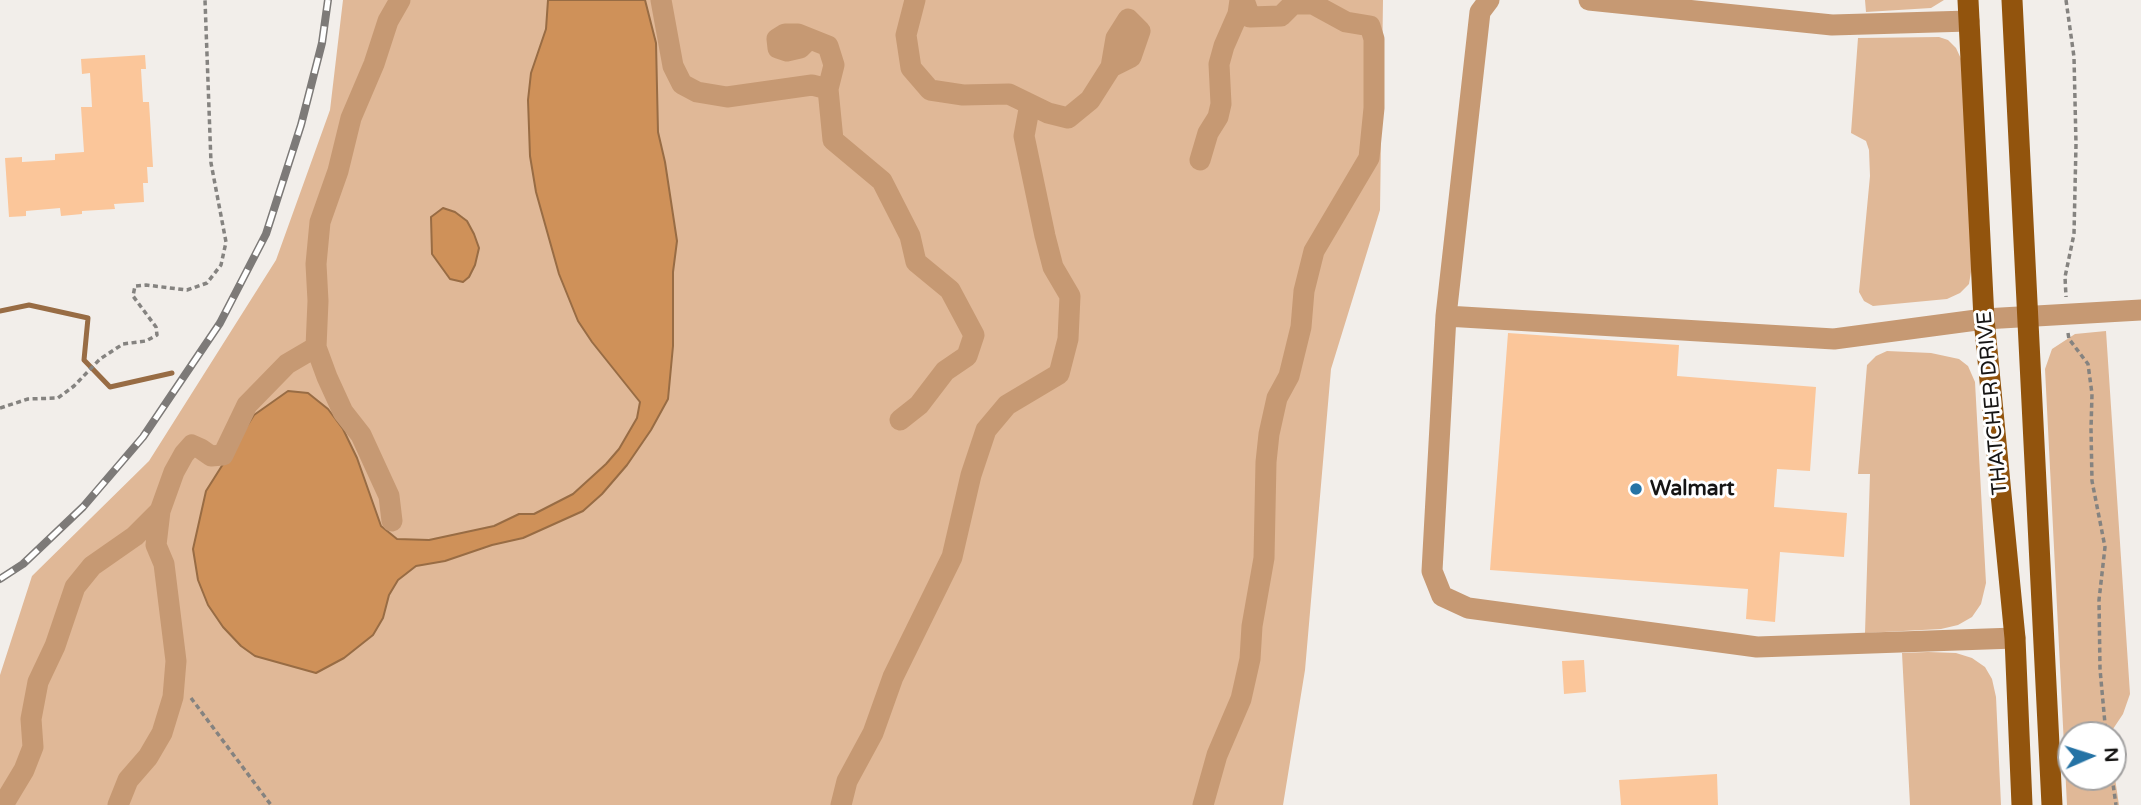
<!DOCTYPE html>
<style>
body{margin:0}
#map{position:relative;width:2141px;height:805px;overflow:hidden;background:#f2eeea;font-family:"Varela Round",sans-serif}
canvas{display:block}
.north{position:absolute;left:2057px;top:721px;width:70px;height:70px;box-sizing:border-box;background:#fff;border:2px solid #a2a1a1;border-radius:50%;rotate:87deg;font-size:19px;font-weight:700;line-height:28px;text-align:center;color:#161514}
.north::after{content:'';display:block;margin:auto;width:24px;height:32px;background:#2573a5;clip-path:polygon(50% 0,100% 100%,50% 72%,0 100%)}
</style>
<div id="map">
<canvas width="2141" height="805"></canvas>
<div class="north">N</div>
</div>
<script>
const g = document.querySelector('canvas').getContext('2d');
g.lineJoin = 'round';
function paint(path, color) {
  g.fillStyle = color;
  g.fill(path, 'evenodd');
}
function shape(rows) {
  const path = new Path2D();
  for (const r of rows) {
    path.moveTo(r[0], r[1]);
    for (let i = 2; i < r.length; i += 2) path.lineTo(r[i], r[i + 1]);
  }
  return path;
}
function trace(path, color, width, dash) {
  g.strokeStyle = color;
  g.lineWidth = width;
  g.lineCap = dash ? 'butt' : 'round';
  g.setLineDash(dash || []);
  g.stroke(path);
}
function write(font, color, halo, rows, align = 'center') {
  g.font = font + ' "Varela Round",sans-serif';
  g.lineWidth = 6;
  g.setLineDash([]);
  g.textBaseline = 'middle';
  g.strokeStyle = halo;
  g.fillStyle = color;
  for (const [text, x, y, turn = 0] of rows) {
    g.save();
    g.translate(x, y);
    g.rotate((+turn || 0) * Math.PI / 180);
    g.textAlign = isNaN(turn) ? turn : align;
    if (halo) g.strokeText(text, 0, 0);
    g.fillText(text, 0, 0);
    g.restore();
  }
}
paint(shape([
 [343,0,1383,0,1380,210,1331,369,1305,670,1283,805,0,805,0,675,32,576,149,461,276,260,330,110],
 [1865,0,1944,0,1931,8,1866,12],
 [1939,37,1948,40,1956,48,1962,61,1972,266,1969,284,1960,293,1947,299,1873,306,1864,301,1859,292,1870,176,1869,150,1866,141,1851,133,1858,38],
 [2106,331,2130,694,2123,714,2109,735,2071,735,2071,777,2113,777,2113,765,2119,805,2067,805,2045,369,2052,349,2075,334],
 [1887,351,1931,353,1959,359,1968,366,1975,382,1986,583,1981,604,1972,617,1958,625,1941,629,1865,633,1870,474,1858,474,1867,365,1876,356],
 [1928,652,1956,653,1972,658,1985,667,1992,679,1996,697,2001,805,1910,805,1902,653]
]), '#e0b897');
const water = shape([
 [548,0,645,0,656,43,658,132,665,162,677,241,673,272,673,346,668,399,651,430,627,465,602,494,583,511,523,538,492,545,445,561,416,566,398,580,389,595,383,618,373,635,344,658,316,673,255,656,241,646,223,627,208,605,198,580,193,549,206,491,254,415,288,391,308,393,328,409,343,429,357,458,381,526,397,539,429,540,494,526,519,514,534,514,573,494,606,464,619,449,637,418,640,402,592,342,578,321,559,274,536,192,530,156,528,100,531,73,546,29,548,0],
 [443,208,455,212,467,221,474,234,479,248,475,265,469,277,463,282,450,279,432,254,431,217,443,208]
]);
paint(water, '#cf9159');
trace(water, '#986c44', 2);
trace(shape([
 [0,311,29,305,88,318,84,360,110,387,172,373]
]), '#986c44', 5);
paint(shape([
 [145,55,146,69,141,69,143,102,149,102,153,167,147,167,148,183,143,183,144,202,114,204,115,209,82,211,82,214,61,216,60,208,26,211,26,216,9,217,5,158,22,157,22,162,55,160,55,154,84,152,81,107,92,107,90,73,82,74,81,59],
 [1508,333,1679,345,1677,376,1816,387,1810,471,1777,469,1774,507,1847,513,1844,557,1780,552,1775,622,1746,619,1748,589,1490,570],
 [1584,660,1586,692,1564,694,1562,661],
 [1717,774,1718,805,1621,805,1619,780]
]), '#fbc69a');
trace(shape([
 [2066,0,2074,57,2076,144,2074,234,2065,277,2066,297],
 [2068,333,2069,339,2088,364,2092,394,2091,429,2092,481,2105,547,2099,600,2100,669,2106,735],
 [0,408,28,399,58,398,74,386,100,359,123,344,146,341,157,335,156,327,133,296,135,286,146,285,187,290,207,283,221,265,226,242,211,163,205,0],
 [191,698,271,805],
 [2112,777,2116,805]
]), '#858380', 3.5, [5, 3.5]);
trace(shape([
 [661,0,673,66,682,84,697,92,727,97,812,85,828,89],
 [915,0,906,35,911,68,930,90,963,95,1009,94,1048,113,1068,118,1090,100,1111,67,1116,38,1128,19,1140,31,1131,57,1111,67],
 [1489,0,1480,12,1446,316,1834,339,1984,319,2141,310],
 [1589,0,1832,25,1969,21],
 [808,40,800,48,787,51,778,48,777,39,785,34,798,34,828,46,834,65,828,89,833,140,882,181,910,236,916,262,950,290,974,335,967,356,945,371,919,405,900,420],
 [1200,160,1208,133,1218,117,1221,104,1219,64,1224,46,1238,14,1240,0],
 [1446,316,1432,571,1442,596,1468,608,1757,647,2015,638],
 [392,521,389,496,361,435,343,412,327,377,316,347,318,301,316,264,320,222,338,171,351,118,374,64,388,21,400,0],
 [3,805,24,770,33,747,31,719,38,682,55,646,75,587,92,566,135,536,160,511],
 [118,805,128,780,148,757,162,733,173,697,176,661,164,564,156,545,160,511,174,472,184,454,192,445,201,449,211,456,223,455,247,405,287,364,316,347],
 [841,805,847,781,873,733,893,677,952,557,971,475,986,430,1007,405,1059,374,1068,339,1070,296,1053,267,1045,236,1024,136,1030,104],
 [1203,805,1217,755,1241,699,1250,659,1252,626,1264,558,1266,462,1269,434,1277,398,1289,376,1301,327,1304,291,1314,251,1369,158,1374,108,1374,39,1370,26,1346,22,1313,4,1293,4,1281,16,1250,17,1244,0]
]), '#c69973', 21);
trace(shape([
 [1968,0,1984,319,2015,638,2022,805],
 [2012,0,2052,805]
]), '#92540d', 21);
const rail = shape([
 [0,579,23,564,83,507,143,437,220,323,266,234,301,125,322,43,328,0]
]);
trace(rail, '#7d7a78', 8);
trace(rail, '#fff', 5, [16]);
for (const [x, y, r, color] of [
 [1636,489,7,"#2573a5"]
]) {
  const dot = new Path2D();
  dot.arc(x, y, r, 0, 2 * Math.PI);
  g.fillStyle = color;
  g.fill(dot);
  trace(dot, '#fff', 2.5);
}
write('21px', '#161514', '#fff', [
 ["THATCHER DRIVE",1993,403,-95]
]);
write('bold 21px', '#161514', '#fff', [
 ["Walmart",1650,489]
], 'left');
</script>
